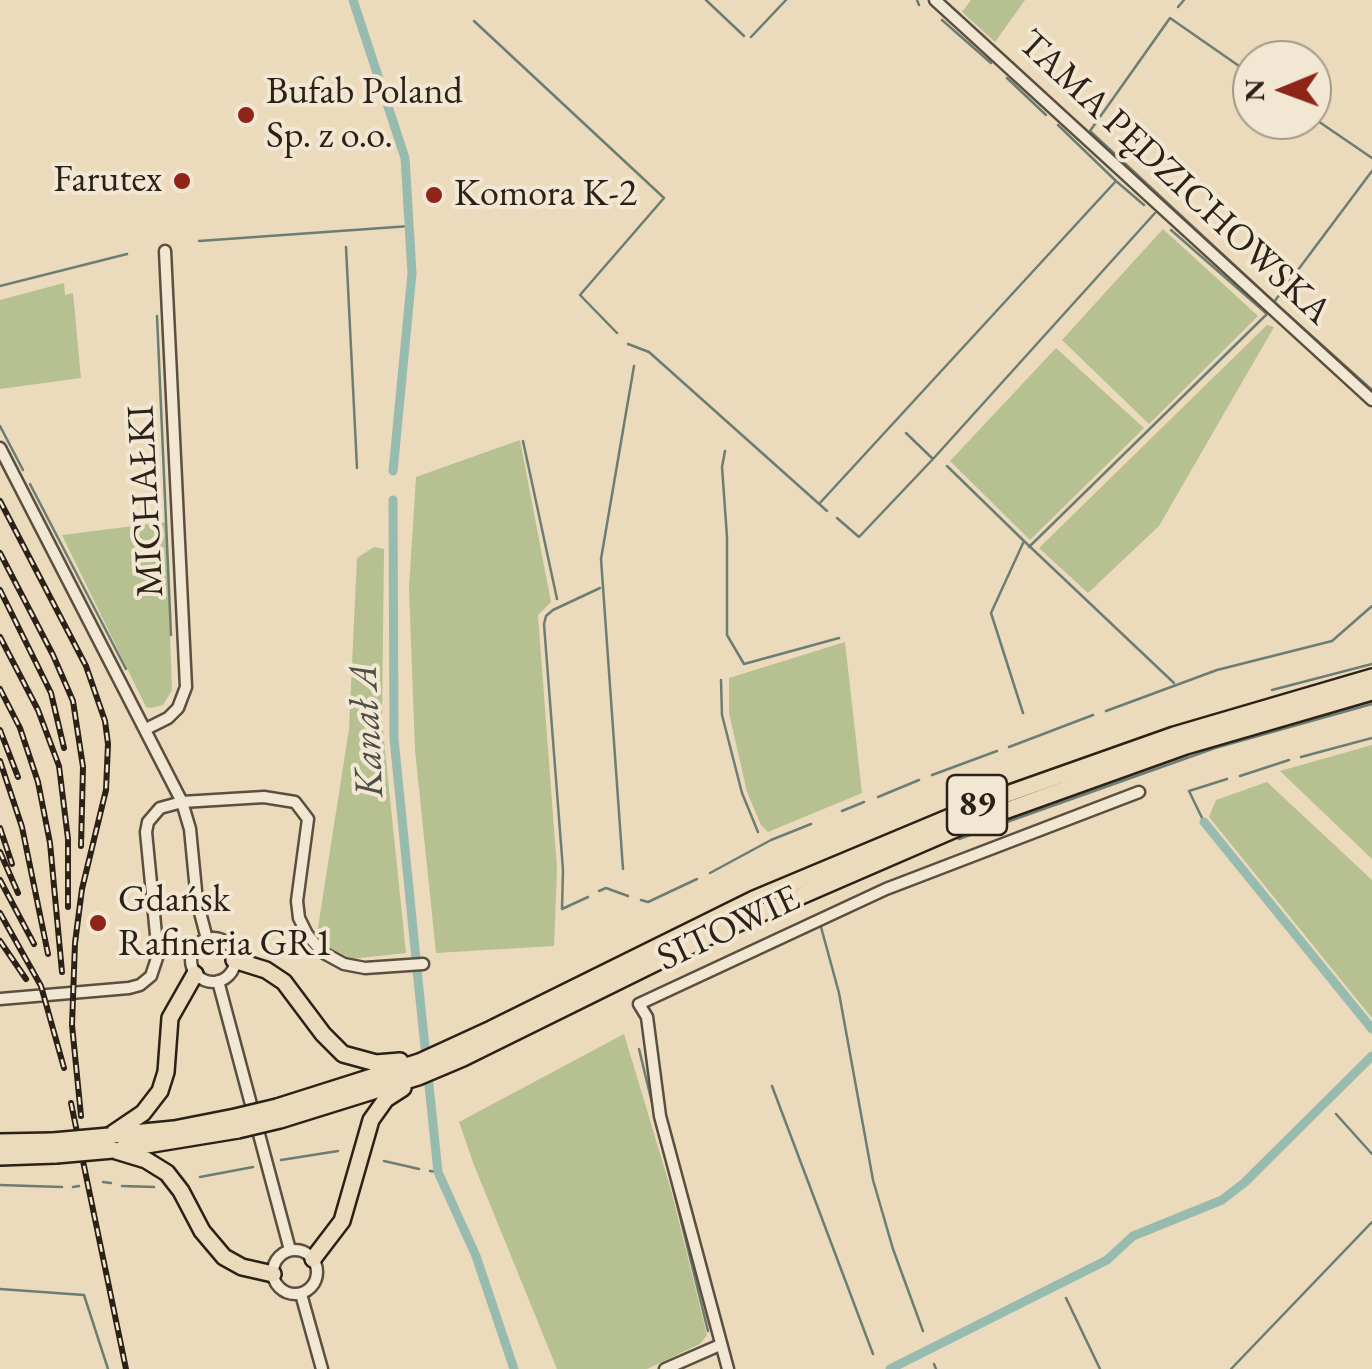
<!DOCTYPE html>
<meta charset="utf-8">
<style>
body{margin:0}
#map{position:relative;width:1372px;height:1369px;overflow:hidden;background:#ebdabb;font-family:"EB Garamond",serif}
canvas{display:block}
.north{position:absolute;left:1232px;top:40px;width:100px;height:100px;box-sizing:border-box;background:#f2e7d3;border:2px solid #a29888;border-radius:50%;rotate:269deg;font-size:28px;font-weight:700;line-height:40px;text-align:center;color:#2b2117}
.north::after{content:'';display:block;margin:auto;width:35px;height:45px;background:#8f2418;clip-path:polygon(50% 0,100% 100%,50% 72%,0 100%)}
</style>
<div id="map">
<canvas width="1372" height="1369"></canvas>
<div class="north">N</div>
</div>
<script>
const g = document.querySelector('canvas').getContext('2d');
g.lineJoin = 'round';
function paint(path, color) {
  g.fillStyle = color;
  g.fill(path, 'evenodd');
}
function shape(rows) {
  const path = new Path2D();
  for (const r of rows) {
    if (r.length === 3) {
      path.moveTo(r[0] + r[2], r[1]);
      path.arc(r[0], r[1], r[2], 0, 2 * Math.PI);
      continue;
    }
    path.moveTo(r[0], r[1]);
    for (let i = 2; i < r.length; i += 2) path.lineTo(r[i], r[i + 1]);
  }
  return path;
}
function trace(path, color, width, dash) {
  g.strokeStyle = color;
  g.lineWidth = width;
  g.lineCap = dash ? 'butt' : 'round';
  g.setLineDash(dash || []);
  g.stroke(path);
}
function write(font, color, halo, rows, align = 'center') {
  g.font = font + ' "EB Garamond",serif';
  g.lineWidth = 8;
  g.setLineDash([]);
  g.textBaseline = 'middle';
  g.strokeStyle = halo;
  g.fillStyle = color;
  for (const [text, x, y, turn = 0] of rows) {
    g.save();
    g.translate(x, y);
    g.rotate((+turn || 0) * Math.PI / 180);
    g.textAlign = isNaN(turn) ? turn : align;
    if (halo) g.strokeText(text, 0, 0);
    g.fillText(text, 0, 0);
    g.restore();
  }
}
paint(shape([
 [971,0,1025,0,995,42,962,12],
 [1163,229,1258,316,1149,424,1062,340],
 [64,283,65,295,73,293,81,378,0,389,0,300],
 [1267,325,1274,327,1159,526,1088,593,1039,548],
 [1056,348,1144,428,1030,540,950,461],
 [520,440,551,602,538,615,557,869,554,946,436,953,415,750,409,588,416,477],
 [166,522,172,690,163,705,151,708,146,707,62,535],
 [374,547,384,549,382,721,406,953,351,959,329,947,317,934,349,729,357,558],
 [845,642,862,793,768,832,761,825,747,792,729,713,729,678],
 [1372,745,1372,859,1280,771],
 [1267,782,1372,880,1372,1018,1209,817,1216,800],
 [624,1034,671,1190,707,1335,700,1344,647,1369,557,1369,474,1165,459,1122]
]), '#b6c091');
trace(shape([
 [706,0,744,36],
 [917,0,919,5],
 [1178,7,1184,0],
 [942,20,991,63],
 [474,21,664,198,580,295,617,333],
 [751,37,786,0],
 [1252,75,1170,18,1090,131,1274,302],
 [1007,78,1046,115],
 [1312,117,1372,158],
 [1372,171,1274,302,1372,390],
 [1116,181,1144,205],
 [199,241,410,226],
 [346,247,357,468],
 [0,286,127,254],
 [157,316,171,635],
 [628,344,649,352,827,511],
 [0,426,23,470],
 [523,441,557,599],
 [725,451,722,467,727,537,727,635,744,664,839,638],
 [933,459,1155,213],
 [947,466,1024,541],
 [30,484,126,669],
 [819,504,1116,181,1058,125],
 [837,518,859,537,933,459,906,433],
 [1029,547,1267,314,1171,230],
 [721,680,722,715,742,793,758,832],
 [1272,690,1372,664],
 [1106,711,1217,670,1332,641,1372,606],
 [1023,713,991,613,1024,541,1174,683],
 [1009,747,1093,715],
 [1301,757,1372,738],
 [932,775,997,751],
 [1240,776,1289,760],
 [878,797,919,780],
 [842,811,864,802],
 [1204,822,1189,791,1227,779],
 [959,839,1215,748,1372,704],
 [623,869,601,559,634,366],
 [710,873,771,840,811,824],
 [599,891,606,888,628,896],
 [588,897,562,909,563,870,544,624,546,616,553,610,600,588],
 [641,900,648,902,697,879],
 [821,927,839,993,873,1180,893,1249,923,1331],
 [639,1049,654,1111],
 [772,1086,873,1354],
 [1336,1114,1372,1154],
 [662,1143,708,1331],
 [281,1160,338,1151],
 [384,1161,419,1169],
 [430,1171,438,1172],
 [200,1177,253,1167],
 [103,1182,111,1183],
 [0,1185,62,1187],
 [122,1186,154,1187],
 [73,1187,79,1186],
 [0,1289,84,1295,108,1369],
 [1066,1298,1100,1369],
 [934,1364,936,1369],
 [1231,1369,1372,1222]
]), '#6c7d73', 2.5);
trace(shape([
 [353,0,405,158,412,273,393,471],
 [393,500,394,739,416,959],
 [1204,822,1372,1029],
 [417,970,438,1172,476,1256,514,1369],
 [890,1369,1107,1260,1133,1236,1222,1200,1244,1183,1372,1056]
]), '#98bbb0', 9);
const minor = shape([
 [935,0,1372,400],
 [0,448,182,802,190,829,197,901,207,939],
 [146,729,168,718,178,708,186,687,165,251],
 [213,960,22],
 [218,981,290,1250],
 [0,999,129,988,140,985,151,976,158,955,146,832,148,822,160,808,182,802,264,797,295,802,308,819,297,901,299,918,307,934,322,952,344,964,365,968,423,964],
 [295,1272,22],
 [301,1294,322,1369],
 [665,1369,720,1345],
 [728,1369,660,1116,647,1017,639,1004,886,889,1139,792]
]);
const highway = shape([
 [234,960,266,970,284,982,323,1034,343,1054,376,1063,400,1061],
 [277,1107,419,1062,491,1029,754,899,993,799,1174,735,1372,677],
 [280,1120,418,1077,463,1058,720,931,960,827,1186,746,1372,692],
 [113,1135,174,1129,235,1117],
 [109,1136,143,1113,160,1091,166,1072,170,1018,195,974],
 [0,1142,53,1141],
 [122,1149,238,1130],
 [113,1150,146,1160,167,1173,181,1191,202,1231,224,1257,242,1267,273,1274],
 [0,1157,56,1155],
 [313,1259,342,1221,371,1120,386,1099,403,1088]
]);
trace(minor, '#5b4f40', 15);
trace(highway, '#2b2117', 20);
trace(minor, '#f2e7d3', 10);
trace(highway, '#ebdabb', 15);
const rail = shape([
 [0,501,86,666,105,721,108,744,106,790,82,889,75,943,72,1025,81,1116],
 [0,553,53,655,73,701,83,767,81,846],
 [0,590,51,693,64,748],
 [0,637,38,710,59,766,68,839,68,907],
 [0,689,20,728,38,782,50,843,62,972],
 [0,730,18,777],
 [0,761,22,827,48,954],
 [0,828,12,864],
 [0,852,18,893],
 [0,880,34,944],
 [0,913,41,986,64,1068],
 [0,941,26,979],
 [71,1103,126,1369]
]);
trace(rail, '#2b2117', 6);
trace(rail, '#f2e7d3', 2.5, [8]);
const highwayBridge = shape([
 [235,1117,277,1107],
 [238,1130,280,1120],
 [53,1141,109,1136],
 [56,1155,113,1150]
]);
trace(highwayBridge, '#2b2117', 20, []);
trace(highwayBridge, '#ebdabb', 15);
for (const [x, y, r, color] of [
 [246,115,10,"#8f2418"],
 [182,181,10,"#8f2418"],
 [434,195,10,"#8f2418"],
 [98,923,10,"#8f2418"]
]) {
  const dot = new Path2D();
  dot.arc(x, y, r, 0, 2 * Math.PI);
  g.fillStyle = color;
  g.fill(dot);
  trace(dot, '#f2e7d3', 4);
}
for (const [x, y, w] of [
 [977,805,60]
]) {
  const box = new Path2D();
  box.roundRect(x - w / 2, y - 30, w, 60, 8);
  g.fillStyle = '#f2e7d3';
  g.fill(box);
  trace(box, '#2b2117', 2.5);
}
write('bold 35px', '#2b2117', null, [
 ["89",977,805]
]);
write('38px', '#2b2117', '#f2e7d3', [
 ["Bufab Poland",266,93],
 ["Sp. z o.o.",266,137],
 ["Farutex",162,181,"right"],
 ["Komora K-2",454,195],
 ["Gdańsk",118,901],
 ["Rafineria GR1",118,945]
], 'left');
write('38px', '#2b2117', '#f2e7d3', [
 ["TAMA PĘDZICHOWSKA",1174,178,43],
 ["MICHAŁKI",147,501,-93],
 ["SITOWIE",729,929,-25]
]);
write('italic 40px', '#4c4f45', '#f2e7d3', [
 ["Kanał A",368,731,-93]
]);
</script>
